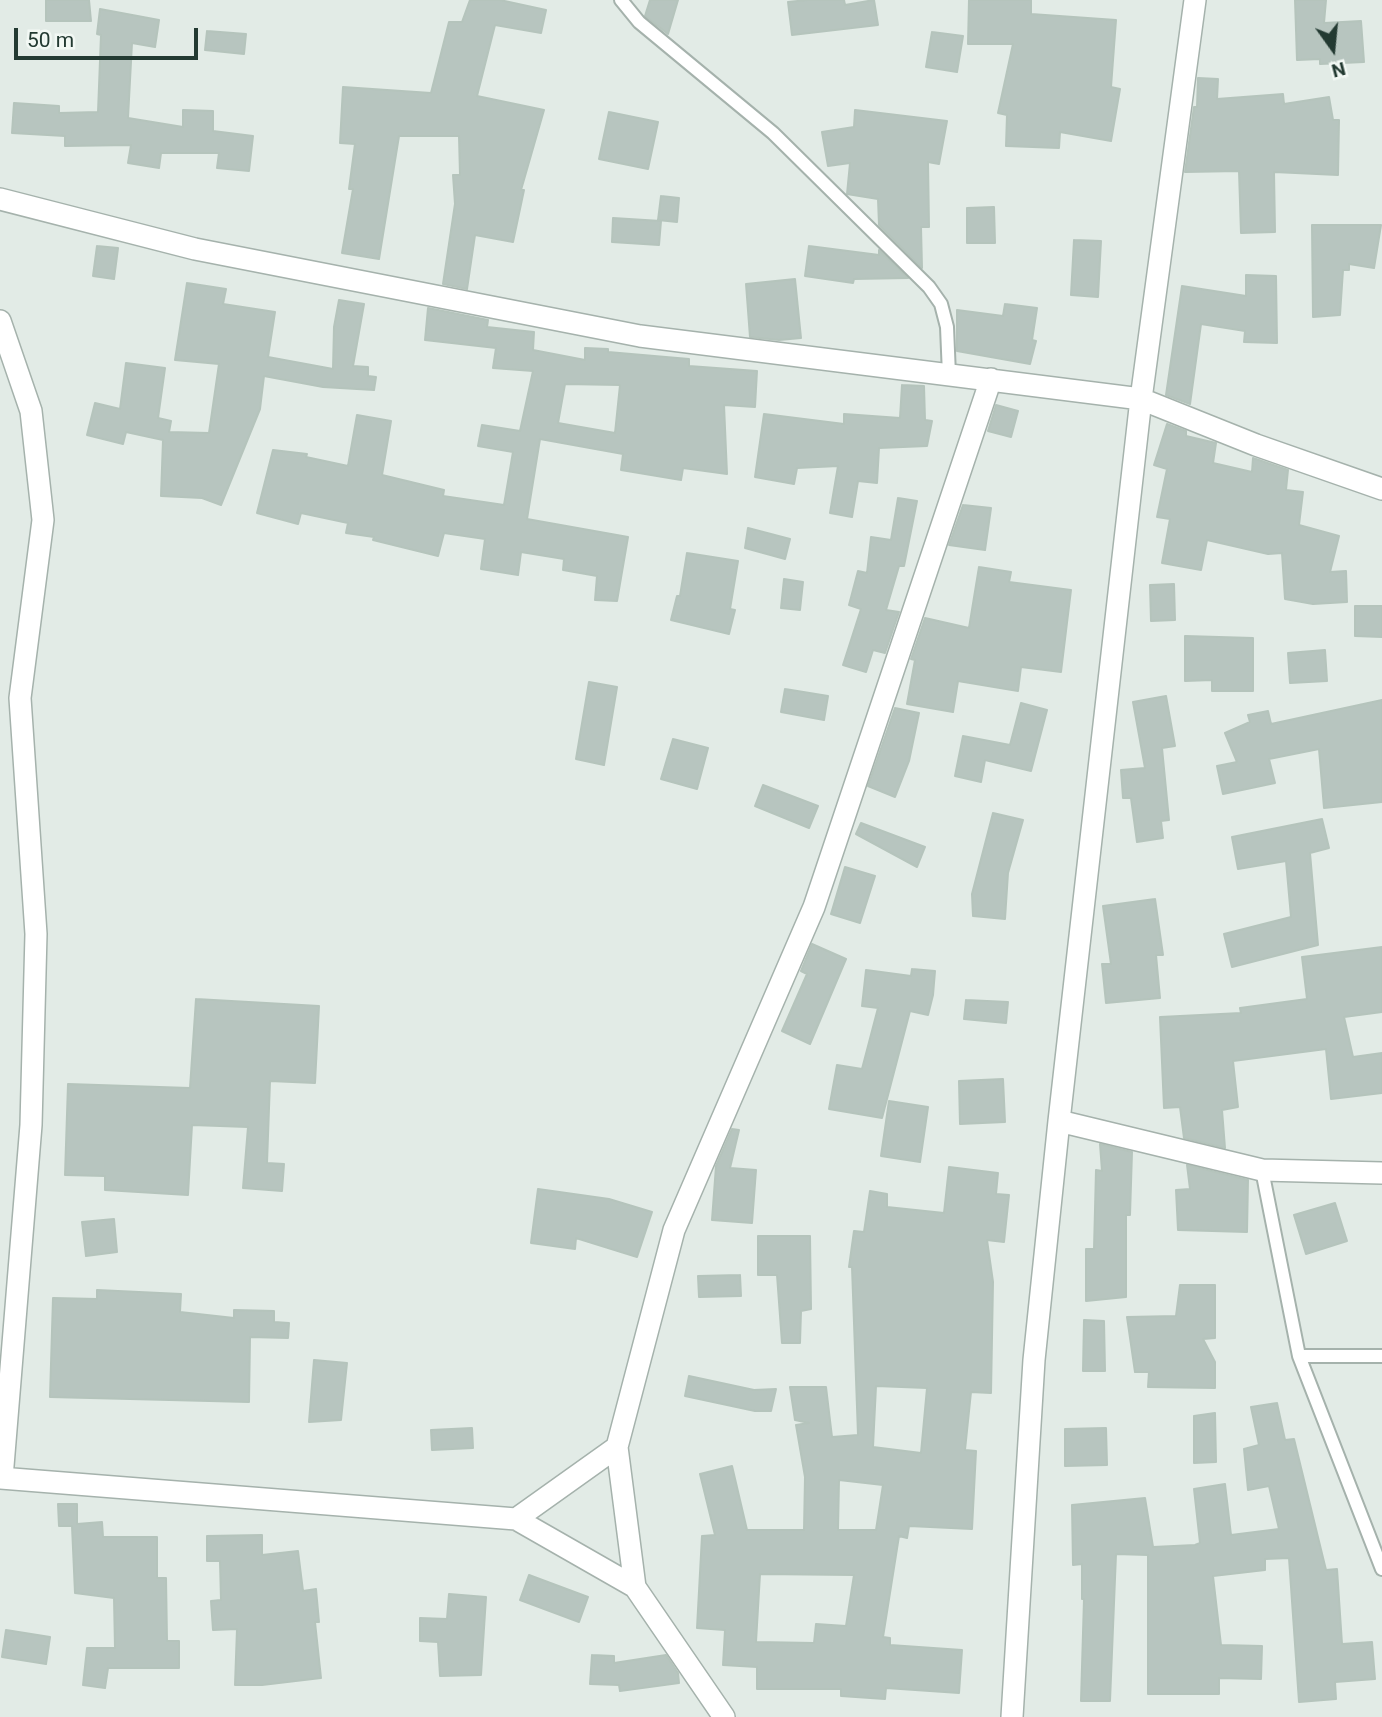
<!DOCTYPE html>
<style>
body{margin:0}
#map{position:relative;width:1382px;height:1717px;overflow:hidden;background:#e2ebe6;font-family:Roboto,sans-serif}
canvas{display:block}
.north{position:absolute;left:1298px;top:14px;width:70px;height:70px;-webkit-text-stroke:5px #f2f8f4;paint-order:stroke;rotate:165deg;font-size:19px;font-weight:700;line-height:28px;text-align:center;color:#233a32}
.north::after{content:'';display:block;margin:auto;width:24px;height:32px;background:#233a32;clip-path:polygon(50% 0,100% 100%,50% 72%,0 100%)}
.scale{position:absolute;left:14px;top:28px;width:184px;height:32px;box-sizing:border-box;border:4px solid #233a32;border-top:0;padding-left:9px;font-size:21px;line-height:24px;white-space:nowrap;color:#233a32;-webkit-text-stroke:5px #f2f8f4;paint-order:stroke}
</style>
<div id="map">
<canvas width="1382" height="1717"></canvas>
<div class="north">N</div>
<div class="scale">50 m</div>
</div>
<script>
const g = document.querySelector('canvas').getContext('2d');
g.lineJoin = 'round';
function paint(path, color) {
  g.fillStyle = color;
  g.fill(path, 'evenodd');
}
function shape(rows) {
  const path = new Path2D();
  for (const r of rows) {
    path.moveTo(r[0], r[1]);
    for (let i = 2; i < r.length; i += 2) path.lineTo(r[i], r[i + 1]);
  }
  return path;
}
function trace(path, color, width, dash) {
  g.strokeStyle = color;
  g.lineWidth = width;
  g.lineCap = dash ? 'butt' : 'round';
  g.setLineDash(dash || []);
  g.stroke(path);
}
const building = shape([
 [46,0,89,0,91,21,46,21,46,0],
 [470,0,500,0,546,10,541,33,495,25,477,96,544,110,521,190,524,190,513,242,475,235,467,289,443,284,455,204,453,175,460,175,459,136,399,136,379,259,342,253,353,189,349,189,355,144,340,143,343,87,431,93,449,22,462,22,470,0],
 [650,0,678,0,668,34,645,16,650,0],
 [807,0,844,0,845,5,874,0,878,25,792,35,788,2,807,0],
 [969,0,1031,0,1031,14,1116,20,1111,87,1120,89,1111,141,1060,132,1059,148,1006,146,1007,115,998,113,1013,44,968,44,969,0],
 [1295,0,1326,0,1324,23,1361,21,1364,62,1320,64,1320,59,1297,60,1295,0],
 [100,9,159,20,155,47,132,43,128,118,183,127,183,110,213,111,213,131,253,136,249,171,217,168,219,153,161,153,159,168,128,163,131,145,65,146,65,136,12,133,14,103,59,106,59,113,98,112,101,35,97,34,100,9],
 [207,31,246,34,244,54,205,50,207,31],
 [932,32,963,36,957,72,926,67,932,32],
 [1198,78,1218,79,1217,99,1283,94,1284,104,1329,97,1333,120,1339,120,1338,175,1274,172,1275,232,1241,233,1239,171,1185,172,1194,107,1197,107,1198,78],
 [855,110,947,121,939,164,928,162,929,227,921,227,922,268,879,225,878,199,847,194,850,163,828,166,822,132,854,127,855,110],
 [609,112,658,122,648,169,599,159,609,112],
 [661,196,679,198,677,222,658,220,661,196],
 [994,207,995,243,967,243,967,208,994,207],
 [613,218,661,221,659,245,612,242,613,218],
 [1312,225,1381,225,1374,268,1349,264,1349,270,1343,270,1340,315,1313,317,1312,225],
 [1074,240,1101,241,1098,297,1071,295,1074,240],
 [97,246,118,248,114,279,93,276,97,246],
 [809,246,879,255,879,250,908,278,854,279,853,283,805,276,809,246],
 [1246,275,1276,276,1277,343,1244,342,1245,331,1201,324,1190,404,1166,395,1182,286,1246,296,1246,275],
 [795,279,801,338,779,340,750,337,746,284,795,279],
 [187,283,226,289,223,304,275,312,268,357,333,369,334,327,339,300,364,304,353,366,368,367,368,376,376,377,374,390,323,387,264,376,260,409,221,505,202,498,161,496,163,440,126,432,123,444,87,435,95,403,120,409,126,363,165,368,158,418,171,421,169,432,209,433,219,364,175,360,187,283],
 [1005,304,1037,308,1032,340,1036,341,1030,364,957,351,957,310,1003,316,1005,304],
 [428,308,488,320,487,327,534,332,533,350,585,360,585,348,608,349,608,352,689,359,689,366,757,371,755,407,724,405,727,474,683,468,681,480,621,470,623,454,540,439,527,519,628,537,617,601,595,600,597,576,563,570,564,559,521,552,518,575,481,569,485,539,444,533,438,556,373,540,374,537,346,533,348,523,301,513,298,524,257,513,273,450,307,454,306,457,348,466,357,415,391,421,382,475,444,490,443,496,504,505,513,452,478,446,482,425,520,431,533,371,493,368,496,348,425,340,428,308],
 [565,384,620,385,615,433,558,423,565,384],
 [902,385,924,386,925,420,932,421,927,446,879,448,877,483,858,481,852,517,830,513,838,466,797,468,794,484,755,477,764,414,844,424,844,414,900,418,902,385],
 [996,405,1018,411,1011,437,988,431,996,405],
 [1167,424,1186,431,1186,436,1216,443,1213,463,1252,472,1253,458,1288,470,1286,490,1303,492,1299,525,1339,536,1330,572,1346,571,1347,602,1313,604,1285,599,1282,553,1268,554,1207,540,1201,570,1162,563,1170,519,1157,517,1167,469,1154,465,1167,424],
 [898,498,917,501,904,566,899,566,886,610,899,612,885,653,873,650,866,672,843,665,861,609,849,605,858,571,867,573,871,537,891,540,898,498],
 [963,505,991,508,985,550,949,545,963,505],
 [748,528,790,539,785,559,745,548,748,528],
 [687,553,738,561,730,609,735,610,729,634,671,620,677,596,680,596,687,553],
 [979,567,1011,572,1009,582,1071,590,1061,672,1021,667,1018,691,958,681,953,712,907,704,915,660,911,659,925,618,969,628,979,567],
 [784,579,803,582,800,610,781,608,784,579],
 [1174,584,1175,620,1151,621,1150,585,1174,584],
 [1355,606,1382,606,1382,637,1355,636,1355,606],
 [1185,636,1253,638,1253,691,1212,691,1212,680,1185,681,1185,636],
 [1325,650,1327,681,1290,683,1288,653,1325,650],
 [589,682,617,687,604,765,576,759,589,682],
 [785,689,828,696,824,720,781,712,785,689],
 [1166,696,1175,746,1162,748,1169,820,1161,821,1163,838,1137,842,1131,798,1123,798,1121,770,1145,768,1133,702,1166,696],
 [1382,700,1382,802,1324,808,1319,749,1269,759,1275,783,1223,794,1217,766,1237,762,1225,733,1250,722,1248,715,1268,711,1271,724,1382,700],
 [1021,703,1047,710,1031,771,985,760,981,782,955,776,963,736,1010,745,1021,703],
 [895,708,919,713,909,761,895,797,868,786,895,708],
 [673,739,708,748,697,789,661,779,673,739],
 [763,785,818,806,809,828,755,806,763,785],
 [993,813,1023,820,1008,873,1005,919,973,916,972,894,993,813],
 [1322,819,1329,848,1310,853,1318,945,1232,967,1224,934,1291,917,1286,861,1238,869,1232,837,1322,819],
 [861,823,925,847,917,867,856,834,861,823],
 [845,867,875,876,860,923,831,914,845,867],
 [1155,899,1163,955,1156,955,1160,998,1106,1003,1102,964,1111,964,1103,906,1155,899],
 [812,944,846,959,810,1044,782,1031,807,974,801,971,812,944],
 [1382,947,1382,1012,1344,1017,1353,1057,1382,1053,1382,1093,1331,1099,1326,1049,1233,1061,1238,1107,1222,1110,1225,1148,1184,1138,1180,1107,1164,1108,1160,1017,1241,1013,1240,1008,1307,999,1302,957,1382,947],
 [912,969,935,971,933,995,928,1015,910,1011,882,1118,829,1109,837,1065,862,1069,878,1008,862,1006,866,970,911,976,912,969],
 [196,999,319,1006,315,1083,270,1081,267,1163,284,1164,282,1191,243,1188,248,1127,192,1125,188,1195,105,1190,105,1176,65,1175,68,1084,190,1088,196,999],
 [966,1000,1008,1002,1006,1023,964,1019,966,1000],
 [1003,1079,1005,1122,960,1124,959,1081,1003,1079],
 [889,1101,928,1107,920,1162,881,1156,889,1101],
 [732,1129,739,1130,730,1168,756,1170,752,1223,712,1220,716,1166,732,1129],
 [1100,1144,1132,1152,1130,1215,1126,1215,1126,1297,1086,1301,1086,1249,1094,1249,1096,1170,1102,1171,1100,1144],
 [1187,1165,1248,1180,1247,1232,1178,1230,1176,1190,1190,1189,1187,1165],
 [949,1167,998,1173,996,1194,1009,1195,1004,1242,987,1240,993,1282,991,1393,971,1392,965,1450,976,1451,972,1529,909,1526,907,1538,899,1536,883,1637,890,1638,890,1645,962,1650,959,1693,886,1688,885,1699,841,1696,841,1689,757,1689,757,1667,723,1665,725,1630,697,1628,702,1536,715,1535,700,1474,732,1466,747,1530,804,1530,805,1477,796,1425,809,1423,795,1420,790,1387,826,1387,832,1437,858,1435,852,1267,849,1267,854,1231,864,1232,870,1191,887,1194,887,1207,944,1213,949,1167],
 [876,1386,927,1388,921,1453,873,1447,876,1386],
 [839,1480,883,1485,876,1530,838,1530,839,1480],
 [760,1574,854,1575,846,1626,816,1624,814,1643,756,1642,760,1574],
 [538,1189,609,1199,652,1212,637,1257,576,1238,575,1249,531,1243,538,1189],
 [1335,1203,1347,1241,1306,1254,1294,1215,1335,1203],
 [114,1219,117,1252,86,1256,82,1222,114,1219],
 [758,1236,810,1236,811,1309,801,1311,800,1343,782,1343,777,1275,758,1275,758,1236],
 [740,1275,741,1296,699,1297,698,1276,740,1275],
 [1180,1285,1215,1285,1215,1338,1203,1339,1215,1362,1215,1388,1148,1387,1149,1372,1135,1372,1127,1317,1176,1316,1180,1285],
 [97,1290,181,1294,180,1312,234,1318,234,1310,274,1311,274,1322,289,1323,288,1338,250,1337,249,1402,50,1397,53,1298,97,1299,97,1290],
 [1084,1320,1104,1321,1105,1371,1083,1371,1084,1320],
 [314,1360,347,1363,341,1420,309,1422,314,1360],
 [689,1376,754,1390,776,1389,771,1411,755,1411,685,1396,689,1376],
 [1277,1403,1285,1440,1294,1439,1326,1570,1337,1569,1342,1644,1372,1642,1375,1679,1335,1682,1336,1699,1299,1702,1289,1558,1265,1559,1265,1570,1213,1576,1221,1645,1262,1646,1261,1679,1219,1678,1219,1694,1148,1694,1148,1555,1116,1554,1110,1701,1081,1701,1084,1599,1082,1599,1082,1564,1073,1565,1072,1505,1145,1498,1153,1547,1195,1545,1200,1543,1194,1489,1225,1484,1231,1535,1279,1529,1269,1486,1248,1490,1244,1449,1259,1445,1251,1407,1277,1403],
 [1215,1413,1216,1462,1194,1463,1194,1416,1215,1413],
 [472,1428,473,1448,432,1450,431,1430,472,1428],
 [1106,1428,1107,1465,1065,1466,1065,1429,1106,1428],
 [58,1504,77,1504,77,1524,102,1522,103,1537,157,1537,157,1578,166,1578,167,1641,179,1641,179,1668,108,1668,105,1688,83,1685,87,1648,115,1648,114,1598,75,1593,72,1526,59,1526,58,1504],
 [262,1535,262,1555,298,1551,303,1591,316,1589,319,1622,315,1622,321,1678,262,1685,235,1685,237,1629,213,1630,211,1601,221,1600,220,1561,207,1561,207,1536,262,1535],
 [529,1575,588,1597,579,1622,520,1600,529,1575],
 [449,1594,486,1597,481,1675,440,1676,438,1642,420,1641,420,1618,447,1619,449,1594],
 [6,1630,50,1637,46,1664,2,1657,6,1630],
 [592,1655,614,1656,614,1663,666,1655,678,1673,679,1683,620,1691,619,1685,590,1684,592,1655]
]);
paint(building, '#b7c5bf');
trace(building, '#b5c4bc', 2);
const lane = shape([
 [621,0,639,22,773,133,929,287,941,304,947,327,949,375],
 [1262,1170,1299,1356,1382,1356],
 [1299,1356,1382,1569]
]);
const street = shape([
 [0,199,195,249,640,336,1141,399,1256,445,1382,489],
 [0,321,31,411,43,520,20,698,36,934,31,1125,2,1478],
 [1059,1121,1262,1170,1382,1173],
 [0,1478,516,1519,635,1587,724,1717],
 [516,1519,617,1447],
 [635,1587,617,1447,674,1230,814,907,991,379],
 [1012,1717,1034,1360,1059,1121,1141,399,1195,0]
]);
trace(lane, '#a5b2ac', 16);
trace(street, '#a5b2ac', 24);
trace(lane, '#fff', 12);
trace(street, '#fff', 21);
</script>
